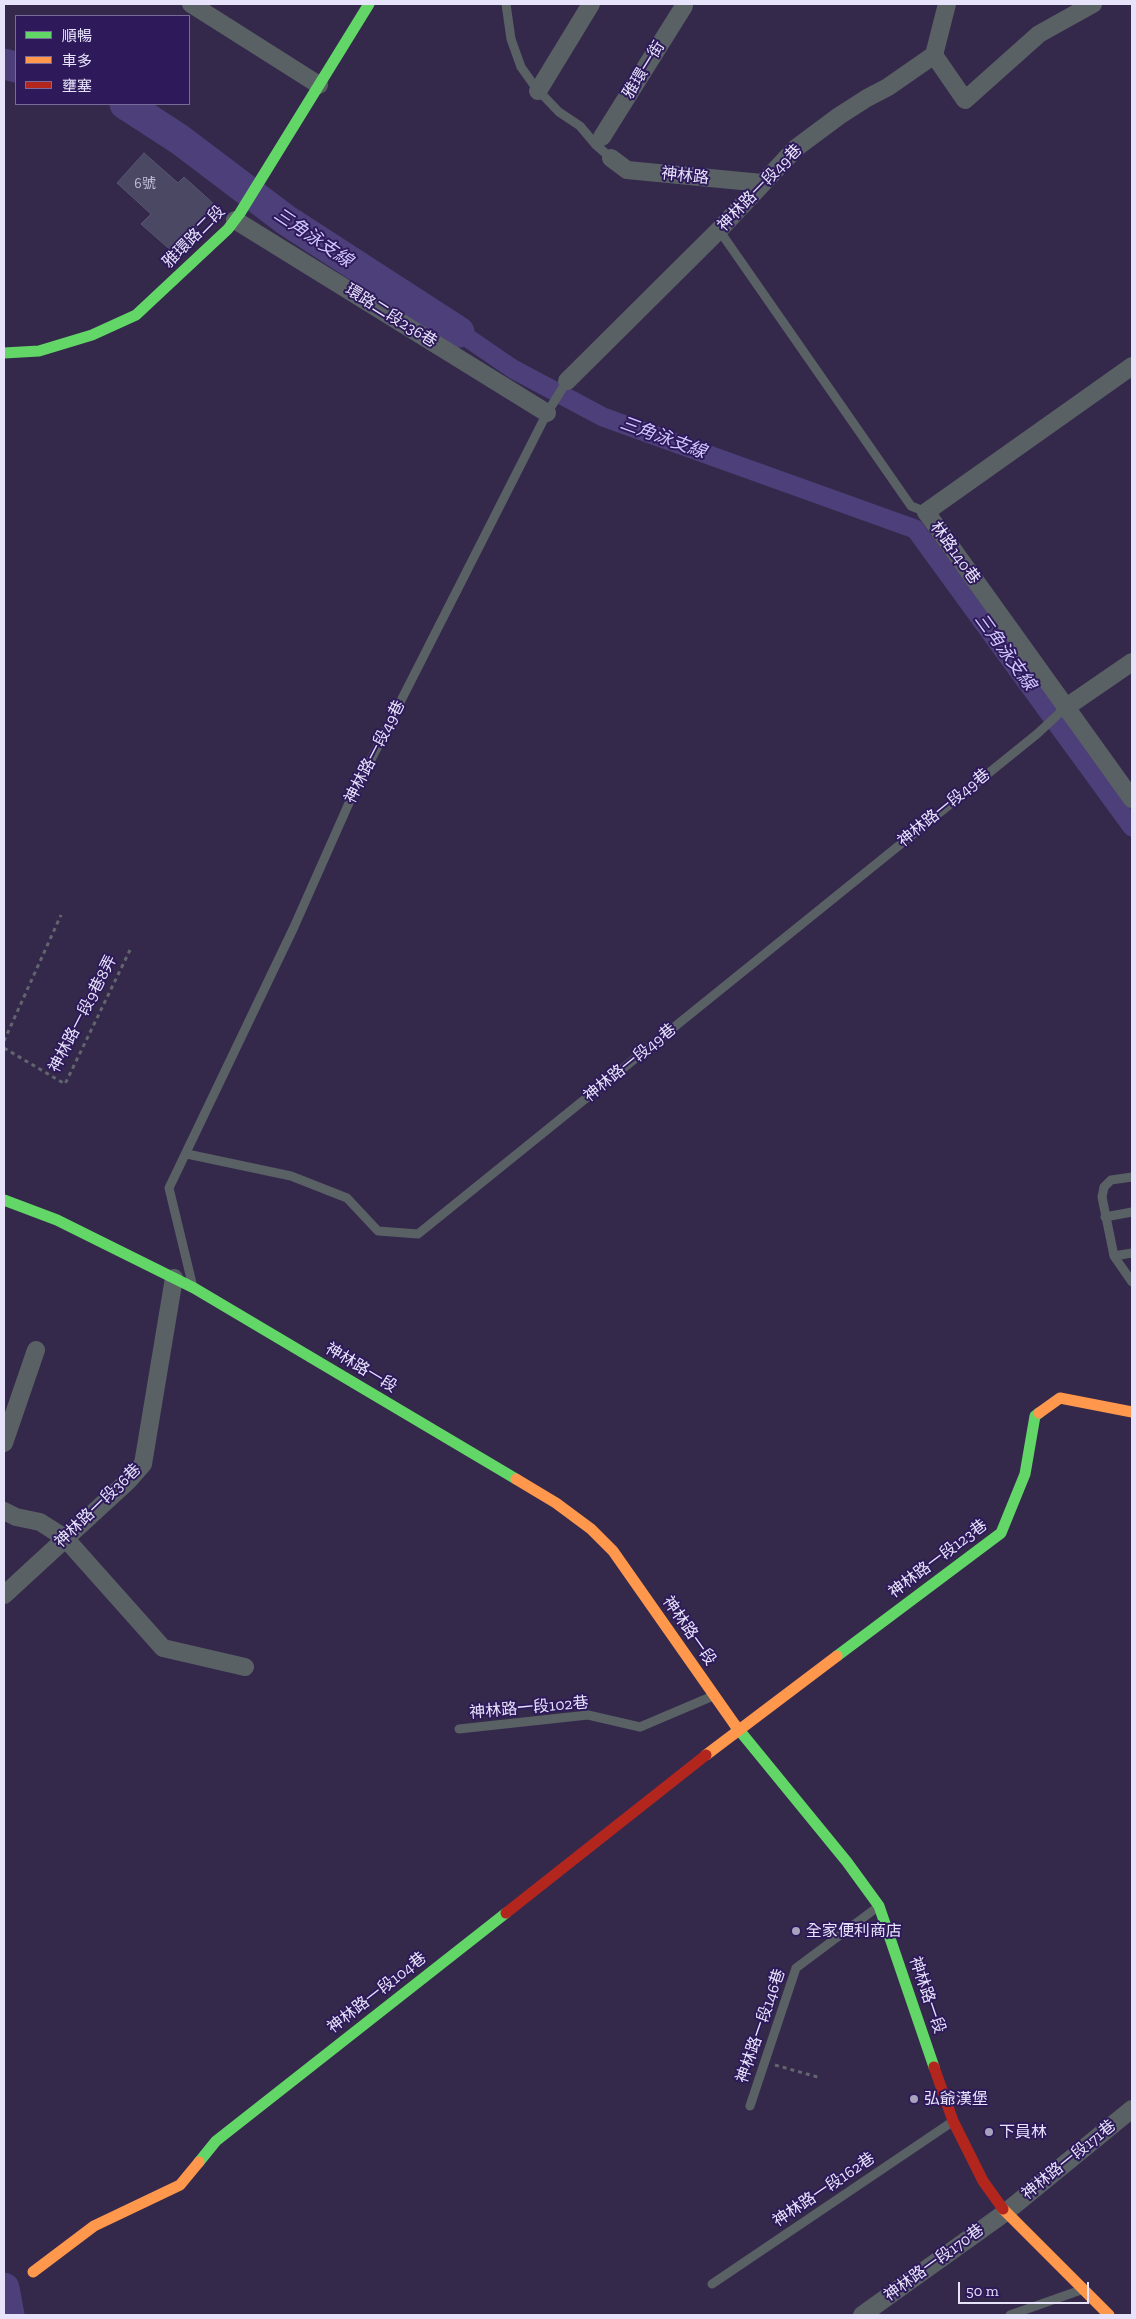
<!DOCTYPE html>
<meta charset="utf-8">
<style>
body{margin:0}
#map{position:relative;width:1136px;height:2319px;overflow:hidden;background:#34294b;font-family:"Zilla Slab","Noto Sans TC",serif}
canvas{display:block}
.frame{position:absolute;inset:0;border:5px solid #e7e3fb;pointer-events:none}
.legend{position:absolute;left:15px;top:15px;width:175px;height:90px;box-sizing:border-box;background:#2e1a5a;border:1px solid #786a9a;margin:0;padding:6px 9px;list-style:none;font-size:15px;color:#e7e3fb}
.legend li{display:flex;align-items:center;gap:10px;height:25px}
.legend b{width:25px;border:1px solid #786a9a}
.scale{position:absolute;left:958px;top:2282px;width:131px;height:22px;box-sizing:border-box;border:2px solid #e7e3fb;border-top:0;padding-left:6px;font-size:15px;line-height:18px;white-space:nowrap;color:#e7e3fb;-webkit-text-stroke:4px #2e1a5a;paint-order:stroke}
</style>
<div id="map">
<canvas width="1136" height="2319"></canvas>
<div class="frame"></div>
<ul class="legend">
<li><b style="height:6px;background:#63d668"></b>順暢</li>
<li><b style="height:6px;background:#ff974d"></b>車多</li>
<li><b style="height:6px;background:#b3261e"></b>壅塞</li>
</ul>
<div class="scale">50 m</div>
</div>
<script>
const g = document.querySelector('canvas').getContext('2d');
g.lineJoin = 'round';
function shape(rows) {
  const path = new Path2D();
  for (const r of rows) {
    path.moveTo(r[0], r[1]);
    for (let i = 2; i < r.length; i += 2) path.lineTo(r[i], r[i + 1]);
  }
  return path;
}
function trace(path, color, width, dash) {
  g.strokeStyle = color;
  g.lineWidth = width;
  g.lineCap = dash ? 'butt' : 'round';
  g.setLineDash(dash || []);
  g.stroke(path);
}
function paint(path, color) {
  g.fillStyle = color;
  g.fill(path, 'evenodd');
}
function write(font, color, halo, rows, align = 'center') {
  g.font = font + ' "Zilla Slab","Noto Sans TC",serif';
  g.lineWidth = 4;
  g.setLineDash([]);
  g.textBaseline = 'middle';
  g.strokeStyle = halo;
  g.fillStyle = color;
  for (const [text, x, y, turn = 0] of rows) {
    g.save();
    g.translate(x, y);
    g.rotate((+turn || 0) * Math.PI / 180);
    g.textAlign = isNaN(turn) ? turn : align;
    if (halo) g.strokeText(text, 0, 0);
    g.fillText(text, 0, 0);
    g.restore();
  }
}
trace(shape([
 [459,332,513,369,603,417,915,529,1132,827]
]), '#4d3f79', 19);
trace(shape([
 [4,64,16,67],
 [125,104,179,139,286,220,459,332],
 [4,2288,9,2315]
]), '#4d3f79', 31);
const building = shape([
 [144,153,178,183,184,177,216,206,174,253,141,224,151,214,117,183,144,153]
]);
paint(building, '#4a4863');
trace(building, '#585673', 1);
trace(shape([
 [4,1041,61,915],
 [4,1048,65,1084,130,950],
 [775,2065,821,2078]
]), '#62656e', 3, [4, 4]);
trace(shape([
 [506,4,511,39,521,67,536,88,559,112,580,126,596,145,611,158],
 [719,230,911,506,926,512],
 [187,1154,291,1176,347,1198,378,1231,418,1234,1037,734,1065,708],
 [1132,1177,1111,1180,1104,1187,1102,1197,1114,1256,1132,1282],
 [1105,1217,1132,1212],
 [1114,1256,1132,1253],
 [192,1283,169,1188,294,927,349,803,547,413,567,381],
 [459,1729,588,1715,640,1727,713,1696],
 [750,2106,796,1968,879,1906],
 [712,2284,952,2122],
 [1010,2315,1081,2290]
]), '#596165', 9);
trace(shape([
 [191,4,319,85],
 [934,55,965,100,1039,34,1093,4],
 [538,91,591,4],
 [602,137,684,6,683,4],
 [611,158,627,170,762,183],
 [235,220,547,413],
 [1132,366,926,512,1132,799],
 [567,381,719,230,796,148,839,116,867,98,888,87,934,55,947,4],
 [1065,708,1132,662],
 [4,1443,36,1350],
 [4,1511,16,1517,40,1522,65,1538,163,1648,245,1667],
 [4,1595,128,1481,143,1464,174,1278],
 [862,2315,1006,2212,1132,2109]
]), '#596165', 18);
trace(shape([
 [4,353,39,351,92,335,136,315,228,229,240,213,369,4],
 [4,1200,57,1220,194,1288,516,1479],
 [837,1656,1001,1533,1025,1474,1035,1416,1039,1413],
 [735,1725,847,1862,879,1906,934,2067],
 [199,2162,216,2141,506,1913]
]), '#63d668', 11);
trace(shape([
 [1039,1413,1060,1398,1132,1412],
 [516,1479,556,1503,591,1529,613,1551,735,1725],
 [706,1755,837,1656],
 [1003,2209,1109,2315],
 [33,2272,94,2226,180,2185,199,2162]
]), '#ff974d', 11);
trace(shape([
 [506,1913,706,1755],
 [934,2067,953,2121,983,2181,1003,2209]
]), '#b3261e', 11);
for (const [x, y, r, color] of [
 [796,1931,5,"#a8a2bd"],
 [914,2099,5,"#a8a2bd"],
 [989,2132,5,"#a8a2bd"]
]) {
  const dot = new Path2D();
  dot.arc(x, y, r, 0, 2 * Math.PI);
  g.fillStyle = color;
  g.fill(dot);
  trace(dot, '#2e1a5a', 2);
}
write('14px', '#c0bcd5', null, [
 ["6號",145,184]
]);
write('16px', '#e7e3fb', '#2e1a5a', [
 ["雅環一街",644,70,-58],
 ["神林路",685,176,6],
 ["神林路一段49巷",760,188,-46],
 ["雅環路二段",194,237,-45],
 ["環路二段236巷",391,316,32],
 ["林路140巷",955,553,54],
 ["神林路一段49巷",375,752,-63],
 ["神林路一段49巷",944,808,-39],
 ["神林路一段9巷8弄",83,1014,-63],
 ["神林路一段49巷",630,1063,-39],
 ["神林路一段",361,1368,31],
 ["神林路一段36巷",98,1506,-44],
 ["神林路一段123巷",938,1559,-37],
 ["神林路一段",689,1631,55],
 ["神林路一段102巷",529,1708,-5],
 ["神林路一段104巷",377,1993,-38],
 ["神林路一段",927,1995,71],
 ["神林路一段146巷",761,2026,-71],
 ["神林路一段171巷",1069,2160,-39],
 ["神林路一段162巷",824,2190,-34],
 ["神林路一段170巷",934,2263,-36]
]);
write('16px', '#e7e3fb', '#2e1a5a', [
 ["全家便利商店",806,1931],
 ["弘爺漢堡",924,2099],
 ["下員林",999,2132]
], 'left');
write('italic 18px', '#d0c6fe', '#2e1a5a', [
 ["三角泳支線",313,238,34],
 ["三角泳支線",663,438,20],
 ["三角泳支線",1005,652,54]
]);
</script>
